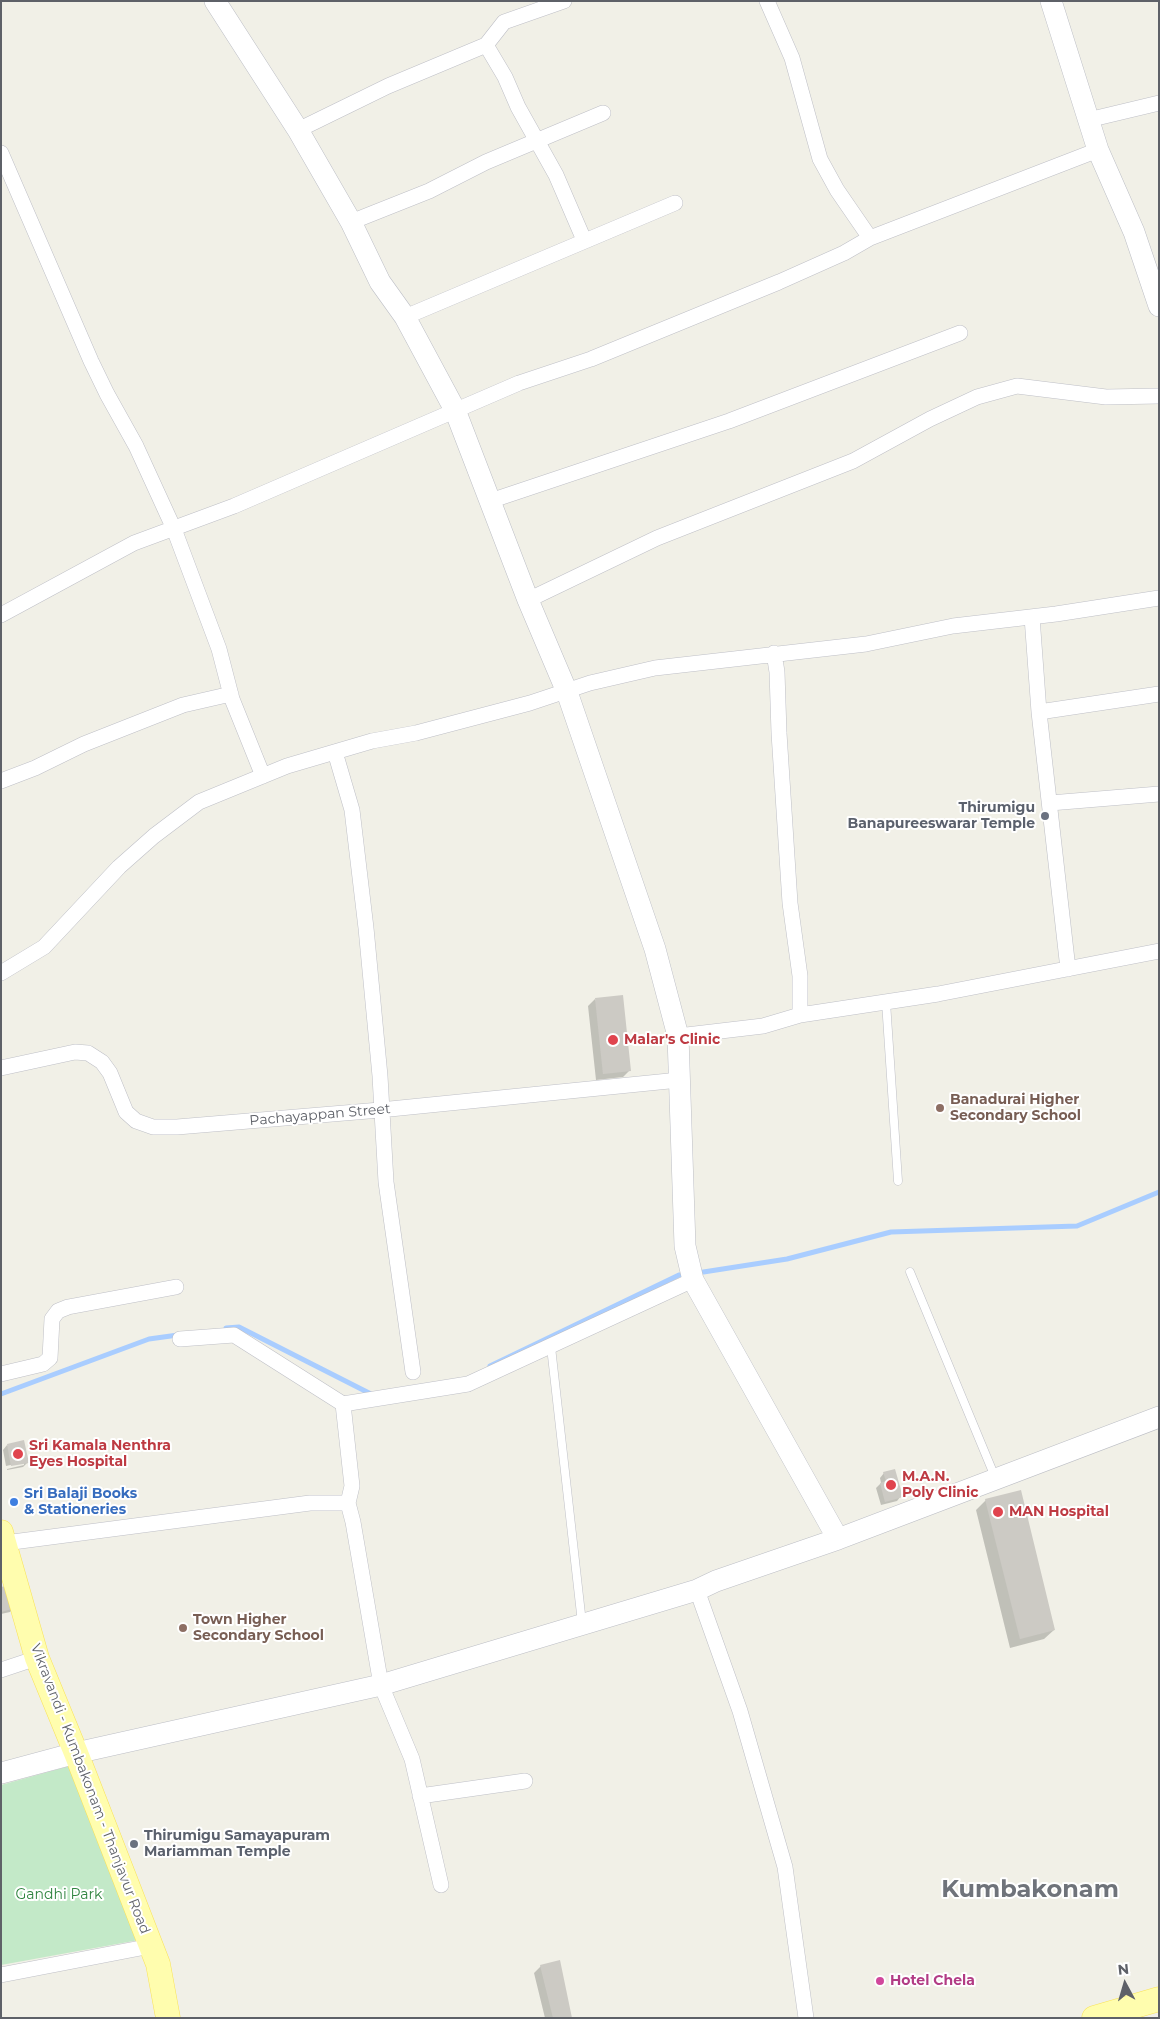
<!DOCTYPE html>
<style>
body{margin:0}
#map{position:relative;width:1160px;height:2019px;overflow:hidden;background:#f1f0e7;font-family:Montserrat,sans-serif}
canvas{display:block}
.frame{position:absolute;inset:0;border:2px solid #5e6168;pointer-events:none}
.north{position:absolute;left:1100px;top:1959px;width:50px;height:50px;-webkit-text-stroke:4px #fff;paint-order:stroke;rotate:354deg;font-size:14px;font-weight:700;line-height:20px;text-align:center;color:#5e6168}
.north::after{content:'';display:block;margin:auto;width:18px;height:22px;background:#5e6168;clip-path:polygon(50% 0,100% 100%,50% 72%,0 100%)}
</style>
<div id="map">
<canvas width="1160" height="2019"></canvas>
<div class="frame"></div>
<div class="north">N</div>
</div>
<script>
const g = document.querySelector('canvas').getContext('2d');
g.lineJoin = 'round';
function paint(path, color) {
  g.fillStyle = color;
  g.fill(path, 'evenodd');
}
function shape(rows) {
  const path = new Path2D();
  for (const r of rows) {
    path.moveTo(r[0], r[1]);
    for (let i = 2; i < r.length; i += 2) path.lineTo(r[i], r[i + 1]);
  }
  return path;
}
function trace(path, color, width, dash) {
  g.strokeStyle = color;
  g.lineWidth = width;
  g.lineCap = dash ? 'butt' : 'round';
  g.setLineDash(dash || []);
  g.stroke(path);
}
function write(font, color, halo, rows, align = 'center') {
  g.font = font + ' Montserrat,sans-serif';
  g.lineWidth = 4;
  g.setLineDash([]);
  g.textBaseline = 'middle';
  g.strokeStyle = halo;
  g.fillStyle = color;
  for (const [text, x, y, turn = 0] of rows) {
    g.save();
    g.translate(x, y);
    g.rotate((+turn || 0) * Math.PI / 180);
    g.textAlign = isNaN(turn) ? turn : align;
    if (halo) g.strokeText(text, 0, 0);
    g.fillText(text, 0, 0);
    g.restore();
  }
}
paint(shape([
 [73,1765,139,1940,1,1965,1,1785]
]), '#c3e9c8');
paint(shape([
 [595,999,630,1070,623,1077,596,1080,588,1006],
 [7,1445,28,1462,23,1467,7,1470,7,1469,24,1465,24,1462,6,1466,3,1450],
 [884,1473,901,1496,897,1501,881,1505,876,1488,881,1483,880,1478],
 [986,1500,1054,1630,1044,1639,1010,1648,976,1510],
 [1,1588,14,1608,10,1612,1,1614],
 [541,1966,571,2018,545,2018,534,1973]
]), '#0003');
trace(shape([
 [697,1273,787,1259,891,1232,1077,1226,1159,1192],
 [226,1328,239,1327,371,1394],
 [490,1366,679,1275,686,1274],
 [1,1394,149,1339,178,1335]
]), '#a9cdff', 5);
paint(shape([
 [623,995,631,1071,603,1074,595,998],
 [24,1440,29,1463,11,1466,7,1444],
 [895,1469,903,1497,885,1502,880,1483,886,1481,883,1472],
 [1021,1490,1055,1630,1020,1639,985,1499],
 [10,1585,15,1608,1,1612,1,1587],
 [560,1960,572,2018,553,2018,540,1965]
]), '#cccac4');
const lane = shape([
 [886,1002,898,1181],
 [910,1272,995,1477],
 [551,1347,582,1623]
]);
const street = shape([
 [767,1,792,58,820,159,837,190,870,238],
 [486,45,505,77,518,107,556,175,584,240],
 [1088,120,1159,103],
 [298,130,388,86,486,45,504,22,564,1],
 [1,153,91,361,107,394,136,446,174,529,219,649,232,699,263,776],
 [351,222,429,191,486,162,603,113],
 [405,317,675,203],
 [490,501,729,421,960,333],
 [528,600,657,538,853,461,930,419,977,397,1017,386,1106,397,1159,396],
 [1,615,134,543,234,506,519,383,591,359,779,282,844,253,870,238,1098,150],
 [1032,617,1039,712,1068,969],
 [774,653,777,672,779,733,790,903,800,976,800,1015],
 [1039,712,1159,694],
 [335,752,352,810,366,928,380,1076,386,1182,413,1372],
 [1,781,35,768,84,744,183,705,231,694],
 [1050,803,1159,794],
 [1,973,44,947,119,867,154,836,199,802,287,766,372,741,416,733,530,703,590,683,655,668,866,644,953,626,1056,614,1159,598],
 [678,1036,763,1026,800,1015,938,994,1159,951],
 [1,1068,75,1052,88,1053,102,1062,110,1073,126,1112,136,1121,153,1127,177,1127,380,1110,679,1080],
 [180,1339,234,1335,343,1404,468,1384,693,1280],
 [1,1374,43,1364,50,1358,52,1319,58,1311,68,1307,176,1287],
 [343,1404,352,1486,348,1503],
 [5,1543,310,1503,348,1503,353,1522,381,1685,412,1759,441,1885],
 [697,1590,740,1711,785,1867,806,2018],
 [1,1670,37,1658],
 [420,1796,525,1781],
 [1,1975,151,1946]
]);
const secondary = shape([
 [215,1,298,130,351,222,380,282,405,317,455,410,528,600,567,692,655,949,678,1036,685,1246,693,1280,838,1539],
 [1051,1,1098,150,1134,232,1159,306],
 [1,1773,76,1753,381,1685,697,1590,716,1581,838,1539,1159,1417]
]);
const primary = shape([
 [1,1532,37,1658,76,1753,158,1964,168,2018],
 [1094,2018,1159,1999]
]);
trace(lane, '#bebfc6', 9);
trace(street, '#bebfc6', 16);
trace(secondary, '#bcbec5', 22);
trace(primary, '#f9e258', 25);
trace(lane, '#fff', 8);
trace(street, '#fff', 15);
trace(secondary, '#fff', 21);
trace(primary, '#fffdae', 24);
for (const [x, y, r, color] of [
 [1045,816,5,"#6b7280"],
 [613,1040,6,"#e0444e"],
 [940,1108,5,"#8d6e63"],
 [18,1454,6,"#e0444e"],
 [891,1485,6,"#e0444e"],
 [14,1502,5,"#3f7fe0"],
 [998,1512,6,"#e0444e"],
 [183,1628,5,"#8d6e63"],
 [134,1844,5,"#6b7280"],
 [880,1981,5,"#d1479c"]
]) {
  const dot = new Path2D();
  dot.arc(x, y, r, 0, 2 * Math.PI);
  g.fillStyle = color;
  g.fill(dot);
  trace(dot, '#fff', 2);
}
write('bold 14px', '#5b616d', '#fff', [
 ["Thirumigu",1035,808],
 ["Banapureeswarar Temple",1035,824],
 ["Thirumigu Samayapuram",144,1836,"left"],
 ["Mariamman Temple",144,1852,"left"]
], 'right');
write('bold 14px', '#be3a42', '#fff', [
 ["Malar's Clinic",624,1040],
 ["Sri Kamala Nenthra",29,1446],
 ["Eyes Hospital",29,1462],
 ["M.A.N.",902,1477],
 ["Poly Clinic",902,1493],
 ["MAN Hospital",1009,1512]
], 'left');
write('bold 14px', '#785e54', '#fff', [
 ["Banadurai Higher",950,1100],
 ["Secondary School",950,1116],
 ["Town Higher",193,1620],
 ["Secondary School",193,1636]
], 'left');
write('14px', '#5e6168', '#fff', [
 ["Pachayappan Street",320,1115,-5],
 ["Vikravandi - Kumbakonam - Thanjavur Road",90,1789,69]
]);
write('bold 14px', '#366cbe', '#fff', [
 ["Sri Balaji Books",24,1494],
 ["& Stationeries",24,1510]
], 'left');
write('14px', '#308440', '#fff', [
 ["Gandhi Park",59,1895]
]);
write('bold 14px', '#b23c85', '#fff', [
 ["Hotel Chela",890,1981]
], 'left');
write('bold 24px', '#6f737a', '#fff', [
 ["Kumbakonam",1030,1890]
]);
</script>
